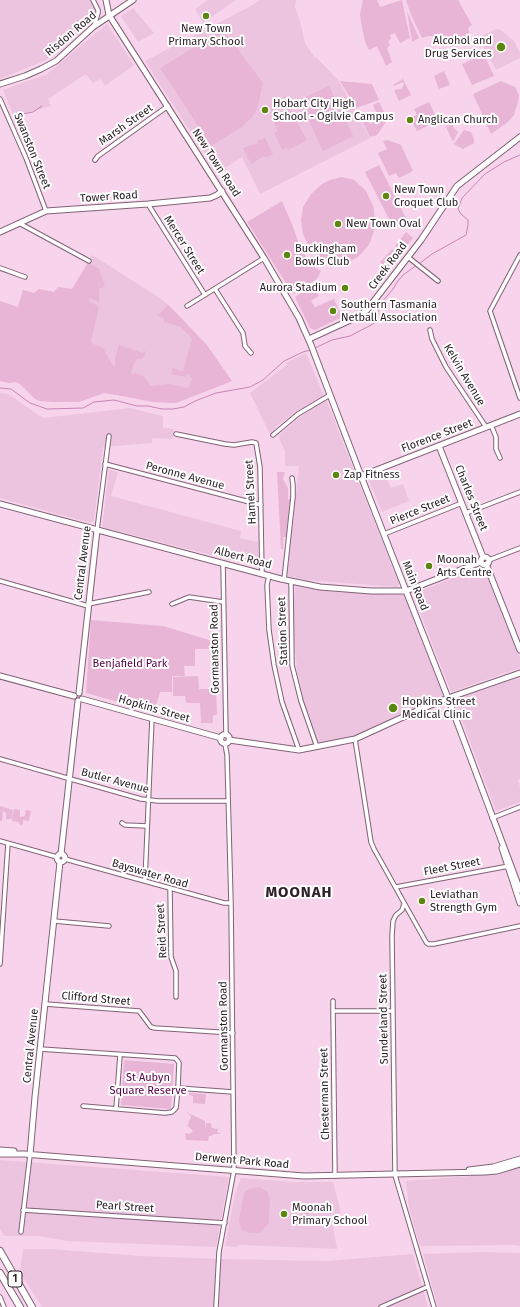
<!DOCTYPE html>
<style>
body{margin:0}
canvas{display:block;background:#f7d4eb}
</style>
<canvas width="520" height="1307"></canvas>
<script>
const g = document.querySelector('canvas').getContext('2d');
g.lineJoin = 'round';
function paint(path, color) {
  g.fillStyle = color;
  g.fill(path, 'evenodd');
}
function shape(rows) {
  const path = new Path2D();
  for (const r of rows) {
    if (r.length === 3) {
      path.moveTo(r[0] + r[2], r[1]);
      path.arc(r[0], r[1], r[2], 0, 2 * Math.PI);
      continue;
    }
    path.moveTo(r[0], r[1]);
    for (let i = 2; i < r.length; i += 2) path.lineTo(r[i], r[i + 1]);
  }
  return path;
}
function trace(path, color, width, dash) {
  g.strokeStyle = color;
  g.lineWidth = width;
  g.lineCap = dash ? 'butt' : 'round';
  g.setLineDash(dash || []);
  g.stroke(path);
}
function write(font, color, halo, rows, align = 'center') {
  g.font = font + ' "Fira Sans",sans-serif';
  g.lineWidth = 4;
  g.setLineDash([]);
  g.textBaseline = 'middle';
  g.strokeStyle = halo;
  g.fillStyle = color;
  for (const [text, x, y, turn = 0] of rows) {
    g.save();
    g.translate(x, y);
    g.rotate((+turn || 0) * Math.PI / 180);
    g.textAlign = isNaN(turn) ? turn : align;
    if (halo) g.strokeText(text, 0, 0);
    g.fillText(text, 0, 0);
    g.restore();
  }
}
paint(shape([
 [0,0,91,0,95,6,96,13,95,20,46,60,0,79],
 [208,0,236,0,203,23,195,9],
 [260,0,296,0,295,7,300,21,305,43,315,58,316,57,339,81,370,138,260,194,242,157,217,173,145,61,249,7],
 [133,8,154,33,138,42,121,16],
 [107,24,134,65,105,86,101,79,93,83,86,74,48,99,51,106,14,117,3,90,47,74],
 [496,29,501,30,514,41,520,53,520,58,496,70,479,37],
 [92,255,157,296,172,308,206,344,232,381,176,403,153,402,117,395,104,393,79,402,56,402,40,401,35,399,20,384,16,382,9,383,0,381,0,301,18,307,23,290,34,293,39,289,54,292,58,287,72,289],
 [306,353,324,396,297,411,274,428,276,431,270,434,250,393,287,365,286,363],
 [0,393,8,394,43,418,130,408,163,416,163,428,174,429,173,439,152,438,152,443,103,447,94,520,90,523,0,498],
 [326,399,399,584,397,587,306,580,287,576,299,466,285,466,285,451,278,436,300,417],
 [109,470,118,472,111,496,241,531,240,538,258,542,258,567,102,527],
 [384,472,391,488,403,484,409,501,382,512,368,478],
 [483,566,520,657,520,668,451,692,413,594],
 [295,586,335,592,404,595,443,695,353,737,319,744,304,702,297,671,293,623],
 [520,676,520,779,518,780,520,787,520,802,496,811,454,699],
 [0,1160,229,1177,216,1247,67,1241,39,1236,4,1236,0,1229],
 [520,1168,520,1246,516,1245,420,1246,409,1208,406,1181,498,1174],
 [241,1178,294,1182,333,1182,341,1213,331,1215,337,1249,240,1245,236,1247,225,1246,235,1194],
 [23,1249,50,1249,141,1256,223,1259,326,1261,413,1254,428,1307,42,1307,20,1272],
 [482,1252,520,1253,520,1307,438,1307,423,1254]
]), '#ecc4df');
paint(shape([
 [363,0,377,0,380,7,402,0,410,38,400,43,395,33,390,35,391,39,388,41,390,45,387,48,392,62,386,66,377,46,369,50,365,42,361,22,360,14],
 [406,0,458,0,472,25,468,28,471,37,428,36,422,38,411,15],
 [407,11,419,38,412,42],
 [220,32,228,36,263,83,257,110,251,118,243,126,211,146,160,68],
 [484,54,494,76,472,85,462,64],
 [444,71,450,85,439,89,434,76],
 [403,79,411,95,399,101,394,90,401,89,404,85,403,82,394,86,393,85],
 [340,81,372,84,379,100,356,108],
 [501,81,515,87,519,95,518,102,514,115,508,122,491,134,473,94],
 [329,86,353,136,323,151,299,100],
 [379,102,386,116,386,122,377,135,370,137,359,115,364,113,370,124,379,119,373,105],
 [429,102,438,121,417,131,410,118,417,115,414,109],
 [289,108,307,140,288,150,285,146,286,148,282,150,274,133,278,131,271,117],
 [451,118,453,121,453,127,458,132,453,142,446,127,451,127,446,126,444,122],
 [464,130,471,132,474,139,474,143,463,149,454,144],
 [265,138,273,154,265,158,264,156,251,164,243,148,258,143,257,141],
 [387,140,399,144,401,145,413,171,399,178,396,173,389,176,378,153,387,149,383,141],
 [379,165,407,220,393,227,365,172],
 [342,177,354,180,362,187,366,191,374,208,375,227,371,240,368,246,358,257,347,263,335,264,321,259,310,249,303,234,301,220,303,207,311,194,322,184,330,180],
 [282,201,292,224,299,244,310,265,321,271,317,279,293,294,247,222],
 [406,232,413,238,402,252,395,246],
 [392,249,399,255,387,268,380,262],
 [88,263,99,269,105,286,103,288,99,288,99,302,90,298,89,301,99,307,91,341,91,343,103,348,113,366,115,365,115,358,119,345,143,353,144,351,146,352,144,357,141,359,137,359,134,364,131,372,132,375,135,373,143,376,147,380,150,386,168,384,189,388,192,378,190,378,190,375,187,374,186,377,171,374,173,368,183,371,192,339,181,327,164,322,164,318,157,316,168,305,206,344,232,381,176,403,153,402,117,395,104,393,79,402,56,402,40,401,35,399,20,384,16,382,9,383,0,381,0,301,18,307,23,290,34,293,39,289,54,292,58,287,72,289],
 [313,286,319,296,311,301,315,307,334,299,342,317,315,330,310,328,295,297],
 [277,472,285,472,283,479,288,488,288,499,291,499,287,537,283,537,283,549,281,549],
 [91,620,163,626,219,643,220,649,195,649,195,666,184,666,185,676,172,676,172,692,160,692,154,712,86,693],
 [198,676,199,689,216,689,217,715,213,715,213,723,201,723,200,703,186,703,185,696,173,696,173,677],
 [0,806,13,810,12,819,6,819,6,813,4,812,3,810,2,821,0,821],
 [14,809,20,810,20,817,25,816,26,810,31,811,29,821,23,820,23,824,21,825,19,824,19,822,12,821],
 [124,1060,174,1064,171,1109,121,1105],
 [189,1093,206,1094,205,1104,193,1103,193,1096,189,1095],
 [186,1112,205,1121,205,1130,206,1123,211,1123,212,1128,218,1129,217,1133,220,1133,220,1134,214,1134,211,1136,209,1136,208,1141,186,1140,185,1133,190,1134,193,1131,187,1125,189,1123,188,1122,191,1118,191,1116],
 [259,1187,267,1192,270,1199,269,1223,262,1231,258,1233,250,1233,241,1229,239,1220,244,1193,249,1189],
 [301,1206,308,1206,309,1222,301,1223]
]), '#e8b5d7');
trace(shape([
 [18,115,33,112,42,106],
 [419,264,432,254,466,235,468,225,468,220,461,214,458,209,462,198,485,174,504,162,520,155],
 [315,348,332,340,350,336,373,324,376,321,377,314,383,301,393,289,398,281,403,275,417,265],
 [0,388,11,389,30,403,47,409,83,408,94,402,114,400,137,406,148,406,162,409,173,409,184,407,195,401,216,393,250,387,263,380,284,361,303,352,310,350]
]), '#ca84b4', 1);
const street = shape([
 [93,0,98,10,98,13,94,26],
 [0,99,26,158,46,211],
 [95,160,98,156,168,106],
 [148,204,205,295],
 [19,223,89,261],
 [520,255,490,311,520,398],
 [408,257,438,281],
 [0,268,25,277],
 [215,289,243,333,245,346,251,353],
 [187,306,264,258],
 [430,330,432,339,446,367,486,427],
 [491,425,496,437,496,449,500,458],
 [176,434,225,444,234,445,252,442,256,443,260,467,262,574],
 [273,435,298,414,330,395],
 [105,464,261,505],
 [466,513,520,492],
 [97,530,109,436],
 [384,534,462,503],
 [489,560,520,548],
 [223,563,226,735],
 [269,575,267,585,269,630,274,665,282,702,299,750],
 [284,580,293,497,293,485,292,478],
 [0,581,88,606],
 [291,582,292,665,301,701,317,747],
 [88,604,149,592],
 [172,604,189,597,223,602],
 [355,739,371,842,374,849,426,942,428,944,434,944,520,926],
 [0,759,141,799,158,801,228,801],
 [492,818,520,807],
 [122,823,125,825,147,826],
 [0,841,57,857],
 [65,859,224,903,231,903],
 [145,881,152,718],
 [396,887,509,866],
 [170,888,171,957,176,971,176,997],
 [404,904,402,910,396,915,393,921,392,936,395,1175,434,1307],
 [54,921,109,926],
 [0,964,8,843],
 [333,1001,333,1011],
 [45,1004,139,1011,151,1027,155,1028,233,1033],
 [40,1049,175,1058,177,1060,179,1063,178,1088,176,1108,172,1112,165,1113,83,1106],
 [178,1088,233,1092],
 [116,1109,120,1055],
 [335,1176,333,1011,392,1011],
 [23,1210,225,1223],
 [21,1232,30,1155],
 [0,1297,4,1307],
 [216,1307,219,1252,234,1170,231,903,227,755,225,744],
 [381,1307,427,1287]
]);
const secondary = shape([
 [106,0,109,15,264,258,299,318,311,345,361,476,448,698,520,890],
 [0,84,25,76,41,69,56,61,93,27,133,0],
 [0,232,46,211,148,204,210,198,217,195,222,191],
 [309,339,357,317,367,310,421,240,457,186,520,137],
 [439,446,483,557],
 [361,476,520,414],
 [0,504,281,579,320,587,371,591,406,591,481,562],
 [485,561,4],
 [486,564,520,650],
 [0,676,74,696],
 [79,693,97,530],
 [82,699,221,738],
 [225,739,4.5],
 [229,740,299,750,355,739,412,713,448,698,520,673],
 [502,848,520,903],
 [61,854,78,701],
 [61,858,4],
 [0,1150,14,1151],
 [0,1154,24,1154,74,1158,304,1176,485,1172,497,1171,520,1164],
 [30,1155,35,1097,60,862],
 [469,1170,493,1167,520,1159]
]);
const highway = shape([
 [0,1251,32,1307],
 [0,1273,20,1307]
]);
trace(street, '#806276', 5.5);
trace(secondary, '#806276', 7);
trace(highway, '#806276', 8);
trace(street, '#fff', 3.5);
trace(secondary, '#fff', 5);
trace(highway, '#fff', 6);
for (const [x, y, r, color] of [
 [206,16,4,"#5c8610"],
 [501,47,5,"#5c8610"],
 [265,110,4,"#5c8610"],
 [410,120,4,"#5c8610"],
 [386,196,4,"#5c8610"],
 [338,224,4,"#5c8610"],
 [287,255,4,"#5c8610"],
 [345,288,4,"#5c8610"],
 [333,311,4,"#5c8610"],
 [336,475,4,"#5c8610"],
 [429,566,4,"#5c8610"],
 [393,708,5,"#5c8610"],
 [422,901,4,"#5c8610"],
 [284,1214,4,"#5c8610"]
]) {
  const dot = new Path2D();
  dot.arc(x, y, r, 0, 2 * Math.PI);
  g.fillStyle = color;
  g.fill(dot);
  trace(dot, '#fff', 1.5);
}
for (const [x, y, w] of [
 [15,1279,14]
]) {
  const box = new Path2D();
  box.roundRect(x - w / 2, y - 8, w, 16, 3);
  g.fillStyle = '#fff';
  g.fill(box);
  trace(box, '#2e212a', 1);
}
write('bold 10px', '#2e212a', null, [
 ["1",15,1279]
]);
write('11px', '#2e212a', '#fff', [
 ["New Town",206,29,"center"],
 ["Primary School",206,42,"center"],
 ["Alcohol and",492,41,"right"],
 ["Drug Services",492,54,"right"],
 ["Hobart City High",273,104],
 ["School - Ogilvie Campus",273,117],
 ["Anglican Church",418,120],
 ["New Town",394,190],
 ["Croquet Club",394,203],
 ["New Town Oval",346,224],
 ["Buckingham",295,249],
 ["Bowls Club",295,262],
 ["Aurora Stadium",337,288,"right"],
 ["Southern Tasmania",341,305],
 ["Netball Association",341,318],
 ["Zap Fitness",344,475],
 ["Moonah",437,560],
 ["Arts Centre",437,573],
 ["Hopkins Street",402,702],
 ["Medical Clinic",402,715],
 ["Leviathan",430,895],
 ["Strength Gym",430,908],
 ["Moonah",292,1208],
 ["Primary School",292,1221]
], 'left');
write('11px', '#2e212a', '#fff', [
 ["Risdon Road",71,34,-40],
 ["Marsh Street",126,125,-35],
 ["Swanston Street",32,151,68],
 ["New Town Road",216,163,57],
 ["Tower Road",109,197,-4],
 ["Mercer Street",184,245,58],
 ["Creek Road",388,266,-53],
 ["Kelvin Avenue",464,375,59],
 ["Florence Street",437,436,-21],
 ["Peronne Avenue",185,476,15],
 ["Hamel Street",251,492,-93],
 ["Charles Street",471,498,68],
 ["Pierce Street",420,510,-22],
 ["Albert Road",243,558,15],
 ["Central Avenue",83,563,-83],
 ["Main Road",415,586,68],
 ["Station Street",283,631,-92],
 ["Gormanston Road",215,649,-91],
 ["Hopkins Street",154,709,16],
 ["Butler Avenue",115,781,15],
 ["Fleet Street",452,867,-11],
 ["Bayswater Road",150,874,16],
 ["Reid Street",162,931,-93],
 ["Clifford Street",96,999,5],
 ["Sunderland Street",384,1019,-91],
 ["Gormanston Road",224,1026,-91],
 ["Central Avenue",31,1046,-84],
 ["Chesterman Street",325,1094,-91],
 ["Derwent Park Road",242,1161,5],
 ["Pearl Street",125,1207,4]
]);
write('11px', '#560045', '#fff', [
 ["Benjafield Park",130,664],
 ["St Aubyn",148,1078],
 ["Square Reserve",148,1091]
]);
g.letterSpacing = '1px';
write('bold 15px', '#2e212a', '#fff', [
 ["MOONAH",299,893]
]);
g.letterSpacing = '0px';
</script>
